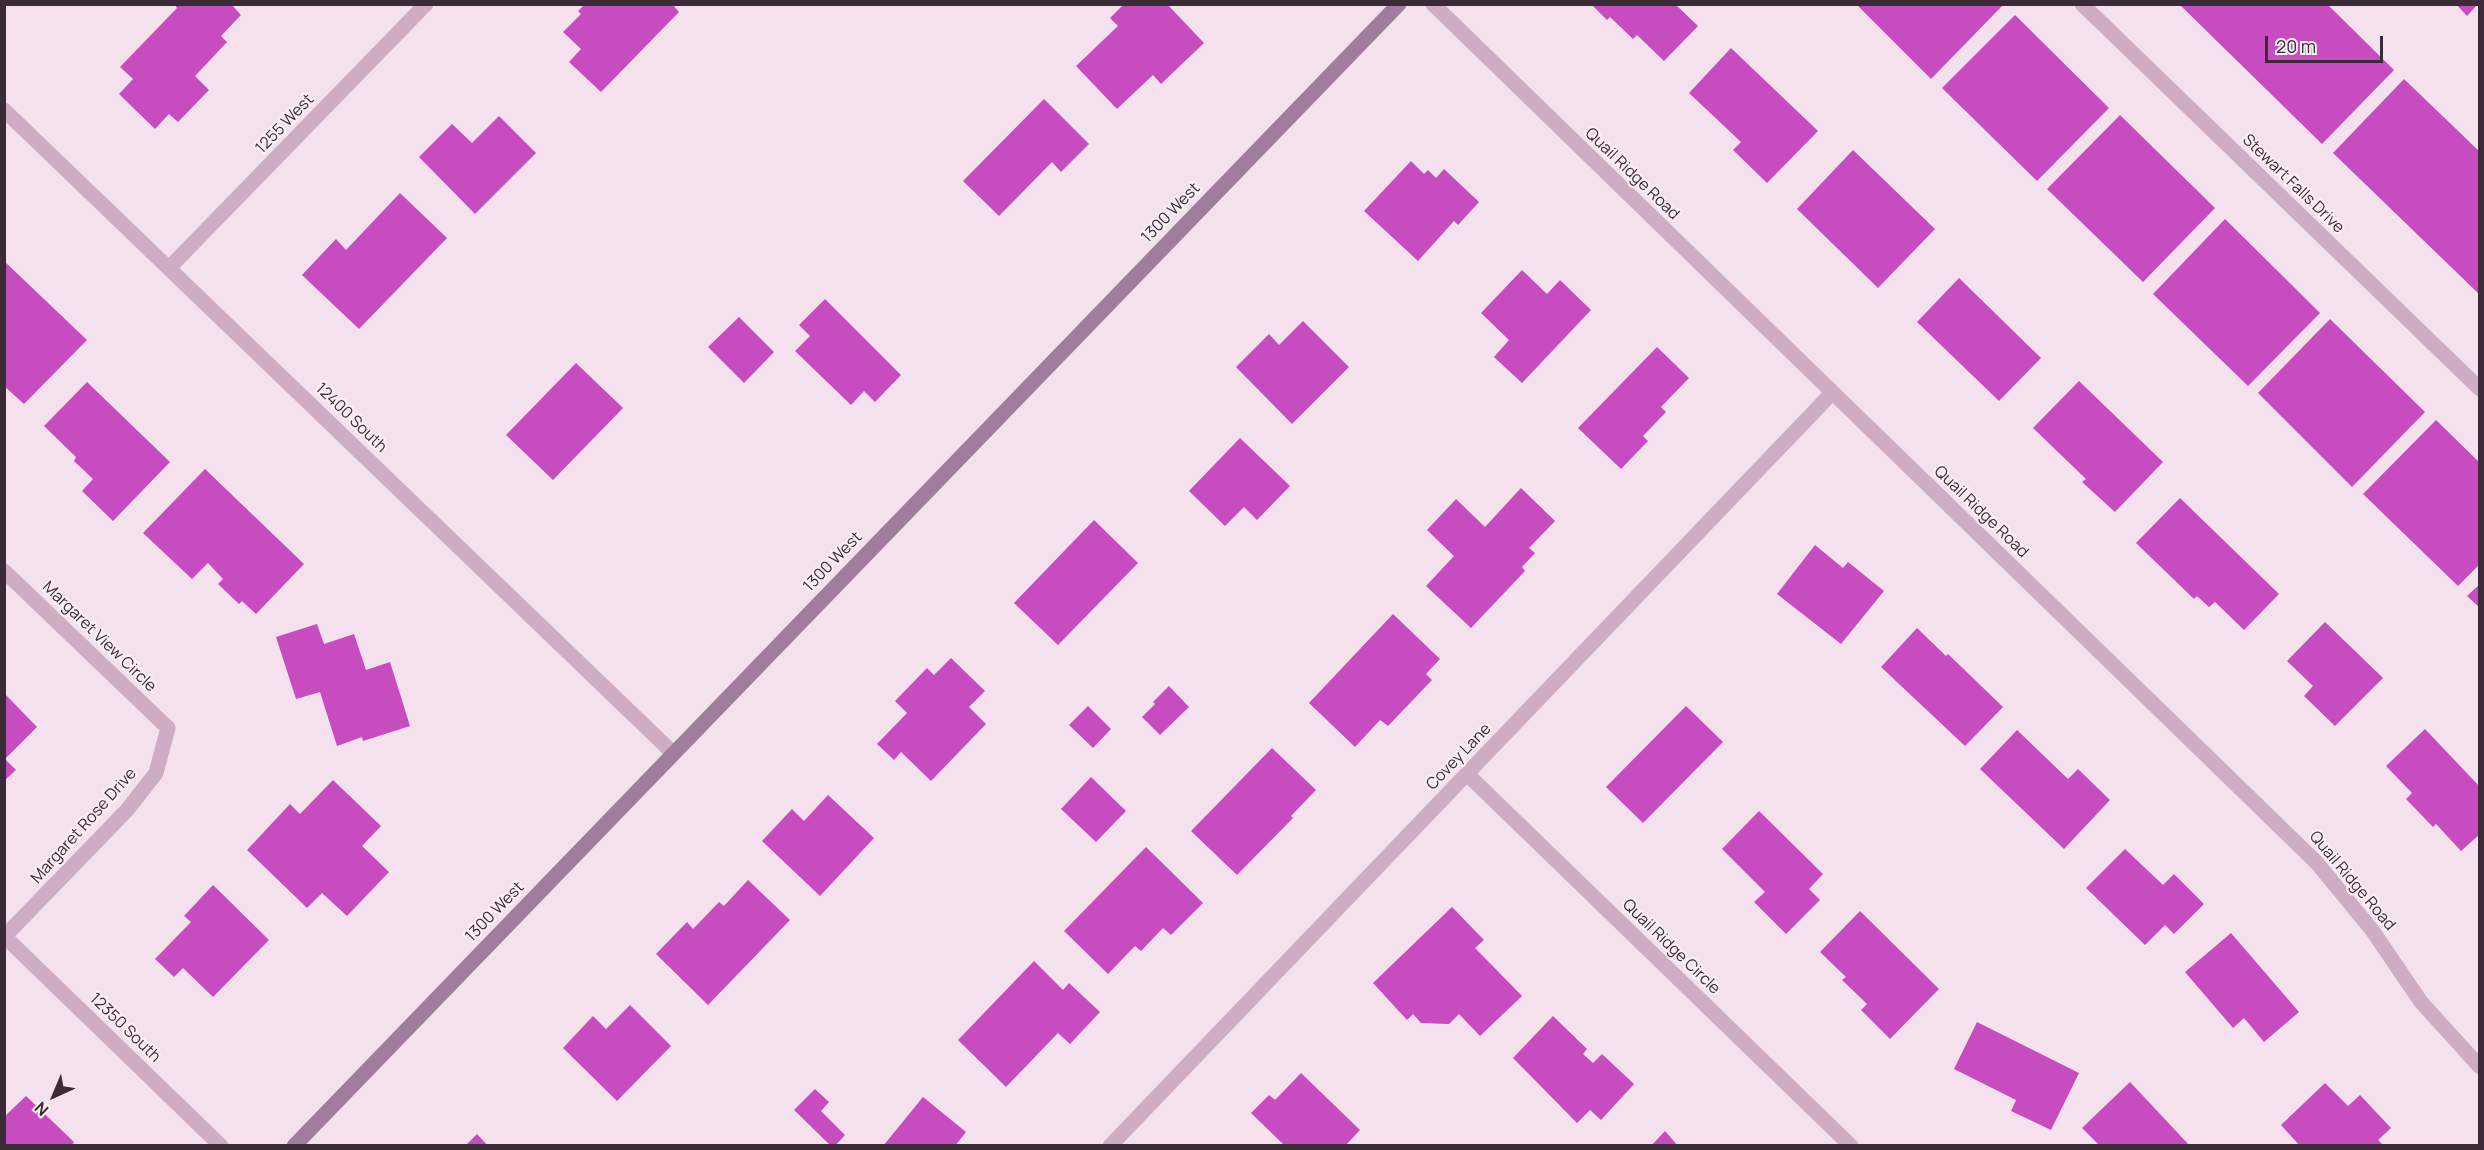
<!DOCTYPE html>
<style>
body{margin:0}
#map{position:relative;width:2484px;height:1150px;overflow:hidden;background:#f4e1ed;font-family:Manrope,sans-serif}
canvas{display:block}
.frame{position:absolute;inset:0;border:6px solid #3b2b39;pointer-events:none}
.north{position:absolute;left:24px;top:1066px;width:60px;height:60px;-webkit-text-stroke:4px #fbeef6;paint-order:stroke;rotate:224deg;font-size:16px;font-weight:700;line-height:24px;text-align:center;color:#3b2b39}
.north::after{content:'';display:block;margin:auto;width:21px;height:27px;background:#3b2b39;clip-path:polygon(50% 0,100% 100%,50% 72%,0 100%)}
.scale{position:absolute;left:2265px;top:36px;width:118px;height:27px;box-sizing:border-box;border:3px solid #3b2b39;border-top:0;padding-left:8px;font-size:18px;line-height:21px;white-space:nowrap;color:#3b2b39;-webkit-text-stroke:4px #fbeef6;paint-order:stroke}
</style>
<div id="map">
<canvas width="2484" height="1150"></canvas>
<div class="frame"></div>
<div class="north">N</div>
<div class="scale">20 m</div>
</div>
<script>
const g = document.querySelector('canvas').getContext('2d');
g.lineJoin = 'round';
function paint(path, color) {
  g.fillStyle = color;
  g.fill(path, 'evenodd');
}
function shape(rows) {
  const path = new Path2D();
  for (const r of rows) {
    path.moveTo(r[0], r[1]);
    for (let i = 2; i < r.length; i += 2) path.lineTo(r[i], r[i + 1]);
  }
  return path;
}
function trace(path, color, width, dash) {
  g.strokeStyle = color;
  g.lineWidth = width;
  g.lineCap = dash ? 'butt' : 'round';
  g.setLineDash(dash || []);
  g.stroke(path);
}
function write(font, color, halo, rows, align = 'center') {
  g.font = font + ' Manrope,sans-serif';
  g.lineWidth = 4.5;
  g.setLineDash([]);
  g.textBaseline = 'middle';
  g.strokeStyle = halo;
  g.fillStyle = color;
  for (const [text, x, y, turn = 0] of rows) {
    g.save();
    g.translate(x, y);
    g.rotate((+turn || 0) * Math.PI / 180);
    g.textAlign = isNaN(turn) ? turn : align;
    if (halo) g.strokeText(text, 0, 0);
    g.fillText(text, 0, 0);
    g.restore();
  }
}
paint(shape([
 [174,4,231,4,241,15,221,36,227,42,195,76,209,90,178,122,169,114,155,129,119,94,133,79,120,67,177,8],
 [585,4,672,4,679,12,601,92,569,62,581,49,563,32,581,14,578,11],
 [1124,4,1167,4,1204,43,1161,84,1153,75,1117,109,1076,66,1118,26,1110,18],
 [1856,4,2004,4,1931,79],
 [2179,4,2327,4,2394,70,2322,144],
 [2456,4,2478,4,2467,16],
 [1592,5,1676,5,1698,26,1664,61,1637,35,1633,39,1610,17,1607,20],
 [2015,15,2109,108,2037,181,1942,88],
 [1731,48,1818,131,1767,183,1733,150,1741,142,1689,93],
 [2404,79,2480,152,2480,295,2333,153],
 [1044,99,1089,144,1061,172,1052,162,999,216,963,181],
 [2120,115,2215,208,2143,282,2047,189],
 [499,116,536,153,475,214,419,157,452,124,472,143],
 [1853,150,1935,229,1878,288,1797,209],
 [1411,161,1424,174,1428,170,1436,178,1444,169,1479,202,1458,225,1454,221,1418,261,1364,211],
 [400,193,447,238,359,329,302,275,336,239,346,250],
 [2225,219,2320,313,2248,386,2153,294],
 [4,261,87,340,24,404,4,386],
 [1522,270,1547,294,1560,280,1591,310,1522,383,1494,357,1509,340,1481,313],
 [1959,278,2041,358,1999,401,1917,322],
 [825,299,901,375,875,402,864,391,851,405,795,351,810,336,799,325],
 [739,317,774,352,744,383,708,347],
 [2330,319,2425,412,2352,487,2258,393],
 [1303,321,1349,367,1292,424,1236,367,1269,334,1279,345],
 [1657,347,1689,378,1661,407,1666,412,1643,436,1648,441,1621,469,1578,428],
 [576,363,623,408,553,480,506,435],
 [2079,381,2163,462,2115,512,2082,482,2086,479,2033,428],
 [87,382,170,462,113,521,82,491,93,479,74,461,76,457,44,426],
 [2436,420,2480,463,2480,564,2458,586,2363,494],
 [1240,438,1290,486,1257,520,1244,507,1225,526,1189,491],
 [205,469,304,564,256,614,242,601,239,604,218,584,223,579,208,563,192,579,143,533],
 [1521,488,1555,521,1529,548,1535,553,1522,567,1525,571,1471,628,1426,586,1454,556,1427,530,1456,499,1485,527],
 [2180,498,2279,594,2244,630,2215,602,2209,607,2197,596,2194,599,2136,543],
 [1094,520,1138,563,1058,645,1014,603],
 [1815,545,1843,568,1848,562,1884,591,1841,644,1777,594],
 [2480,584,2480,608,2467,596],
 [1393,614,1440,659,1426,674,1432,680,1388,726,1380,720,1355,747,1309,703],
 [2325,622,2383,678,2335,726,2304,696,2313,686,2287,661],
 [317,624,324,644,354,634,366,670,390,662,410,726,363,741,362,737,337,746,320,692,296,699,276,637],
 [1917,628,1946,656,1948,654,2003,707,1965,746,1881,667],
 [951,658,985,691,969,707,986,724,931,781,901,752,894,760,877,744,907,713,895,701,927,668,934,675],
 [1169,686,1189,707,1160,735,1142,717,1155,704,1153,702],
 [4,693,37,727,5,759,16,770,4,781],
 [1088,706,1111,729,1093,748,1069,725],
 [1686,706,1723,742,1643,823,1606,787],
 [2425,729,2480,787,2480,834,2461,851,2436,824,2433,827,2406,799,2412,793,2386,766],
 [2017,730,2068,779,2078,769,2110,800,2064,849,1980,769],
 [1272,748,1316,790,1291,816,1293,818,1237,875,1191,831],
 [1091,777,1126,811,1096,842,1061,809],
 [333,780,381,826,362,846,389,872,347,916,322,893,307,908,247,850,290,804,300,814],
 [828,795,874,838,820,896,762,841,792,809,804,821],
 [1759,811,1823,874,1809,889,1820,900,1786,934,1754,902,1765,892,1722,849],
 [1146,847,1203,903,1171,935,1163,928,1141,951,1135,946,1108,974,1064,931],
 [2125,849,2163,885,2174,874,2204,904,2174,934,2165,925,2145,945,2086,888],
 [748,880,790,920,708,1005,656,954,687,922,693,929,719,902,724,906],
 [213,885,269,940,213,997,183,968,174,977,155,959,191,922,184,916],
 [1452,907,1484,940,1475,948,1522,996,1480,1036,1459,1014,1449,1024,1421,1023,1413,1014,1407,1020,1373,983],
 [1860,911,1939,989,1890,1039,1861,1010,1867,1004,1842,980,1846,977,1820,952],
 [2231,933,2299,1012,2264,1042,2244,1018,2233,1028,2185,972],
 [1034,961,1063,990,1069,983,1100,1012,1070,1044,1058,1033,1006,1087,958,1040],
 [630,1005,671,1046,617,1101,563,1048,593,1016,606,1029],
 [1553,1016,1587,1049,1583,1054,1593,1063,1602,1054,1634,1084,1601,1120,1590,1110,1577,1123,1513,1058],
 [1977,1022,2079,1073,2051,1130,2011,1111,2016,1100,1954,1069],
 [1301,1073,1360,1130,1345,1146,1281,1146,1283,1144,1251,1113,1269,1095,1275,1100],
 [2130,1082,2190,1146,2100,1146,2082,1128],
 [2325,1083,2348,1106,2360,1095,2391,1128,2378,1140,2384,1146,2300,1146,2281,1125],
 [815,1089,829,1102,821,1111,845,1135,835,1146,831,1146,794,1110],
 [26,1096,74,1142,71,1146,4,1146,4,1117],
 [923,1097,966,1132,955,1146,883,1146],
 [1665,1131,1678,1146,1651,1146],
 [477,1134,488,1146,465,1146]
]), '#c64cbf');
trace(shape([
 [1433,4,2316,862,2372,930,2421,1002,2480,1067],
 [2082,4,2480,389],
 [4,110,673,753],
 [169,268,426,4],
 [4,571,168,728,156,773,127,810,4,937],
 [1467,774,1851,1146],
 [5,937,221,1146],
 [1110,1146,1832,393]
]), '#cdacc4', 15);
trace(shape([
 [294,1146,1399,4]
]), '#a07d9a', 15);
write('16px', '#3b2b39', '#fbeef6', [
 ["1255 West",285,124,-46],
 ["Quail Ridge Road",1632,174,44],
 ["Stewart Falls Drive",2293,184,44],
 ["1300 West",1171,213,-46],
 ["12400 South",351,418,44],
 ["Quail Ridge Road",1981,512,44],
 ["1300 West",833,562,-46],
 ["Margaret View Circle",99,637,44],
 ["Covey Lane",1459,757,-46],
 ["Margaret Rose Drive",84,826,-48],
 ["Quail Ridge Road",2352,881,50],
 ["1300 West",495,912,-46],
 ["Quail Ridge Circle",1671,947,44],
 ["12350 South",125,1028,44]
]);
</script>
